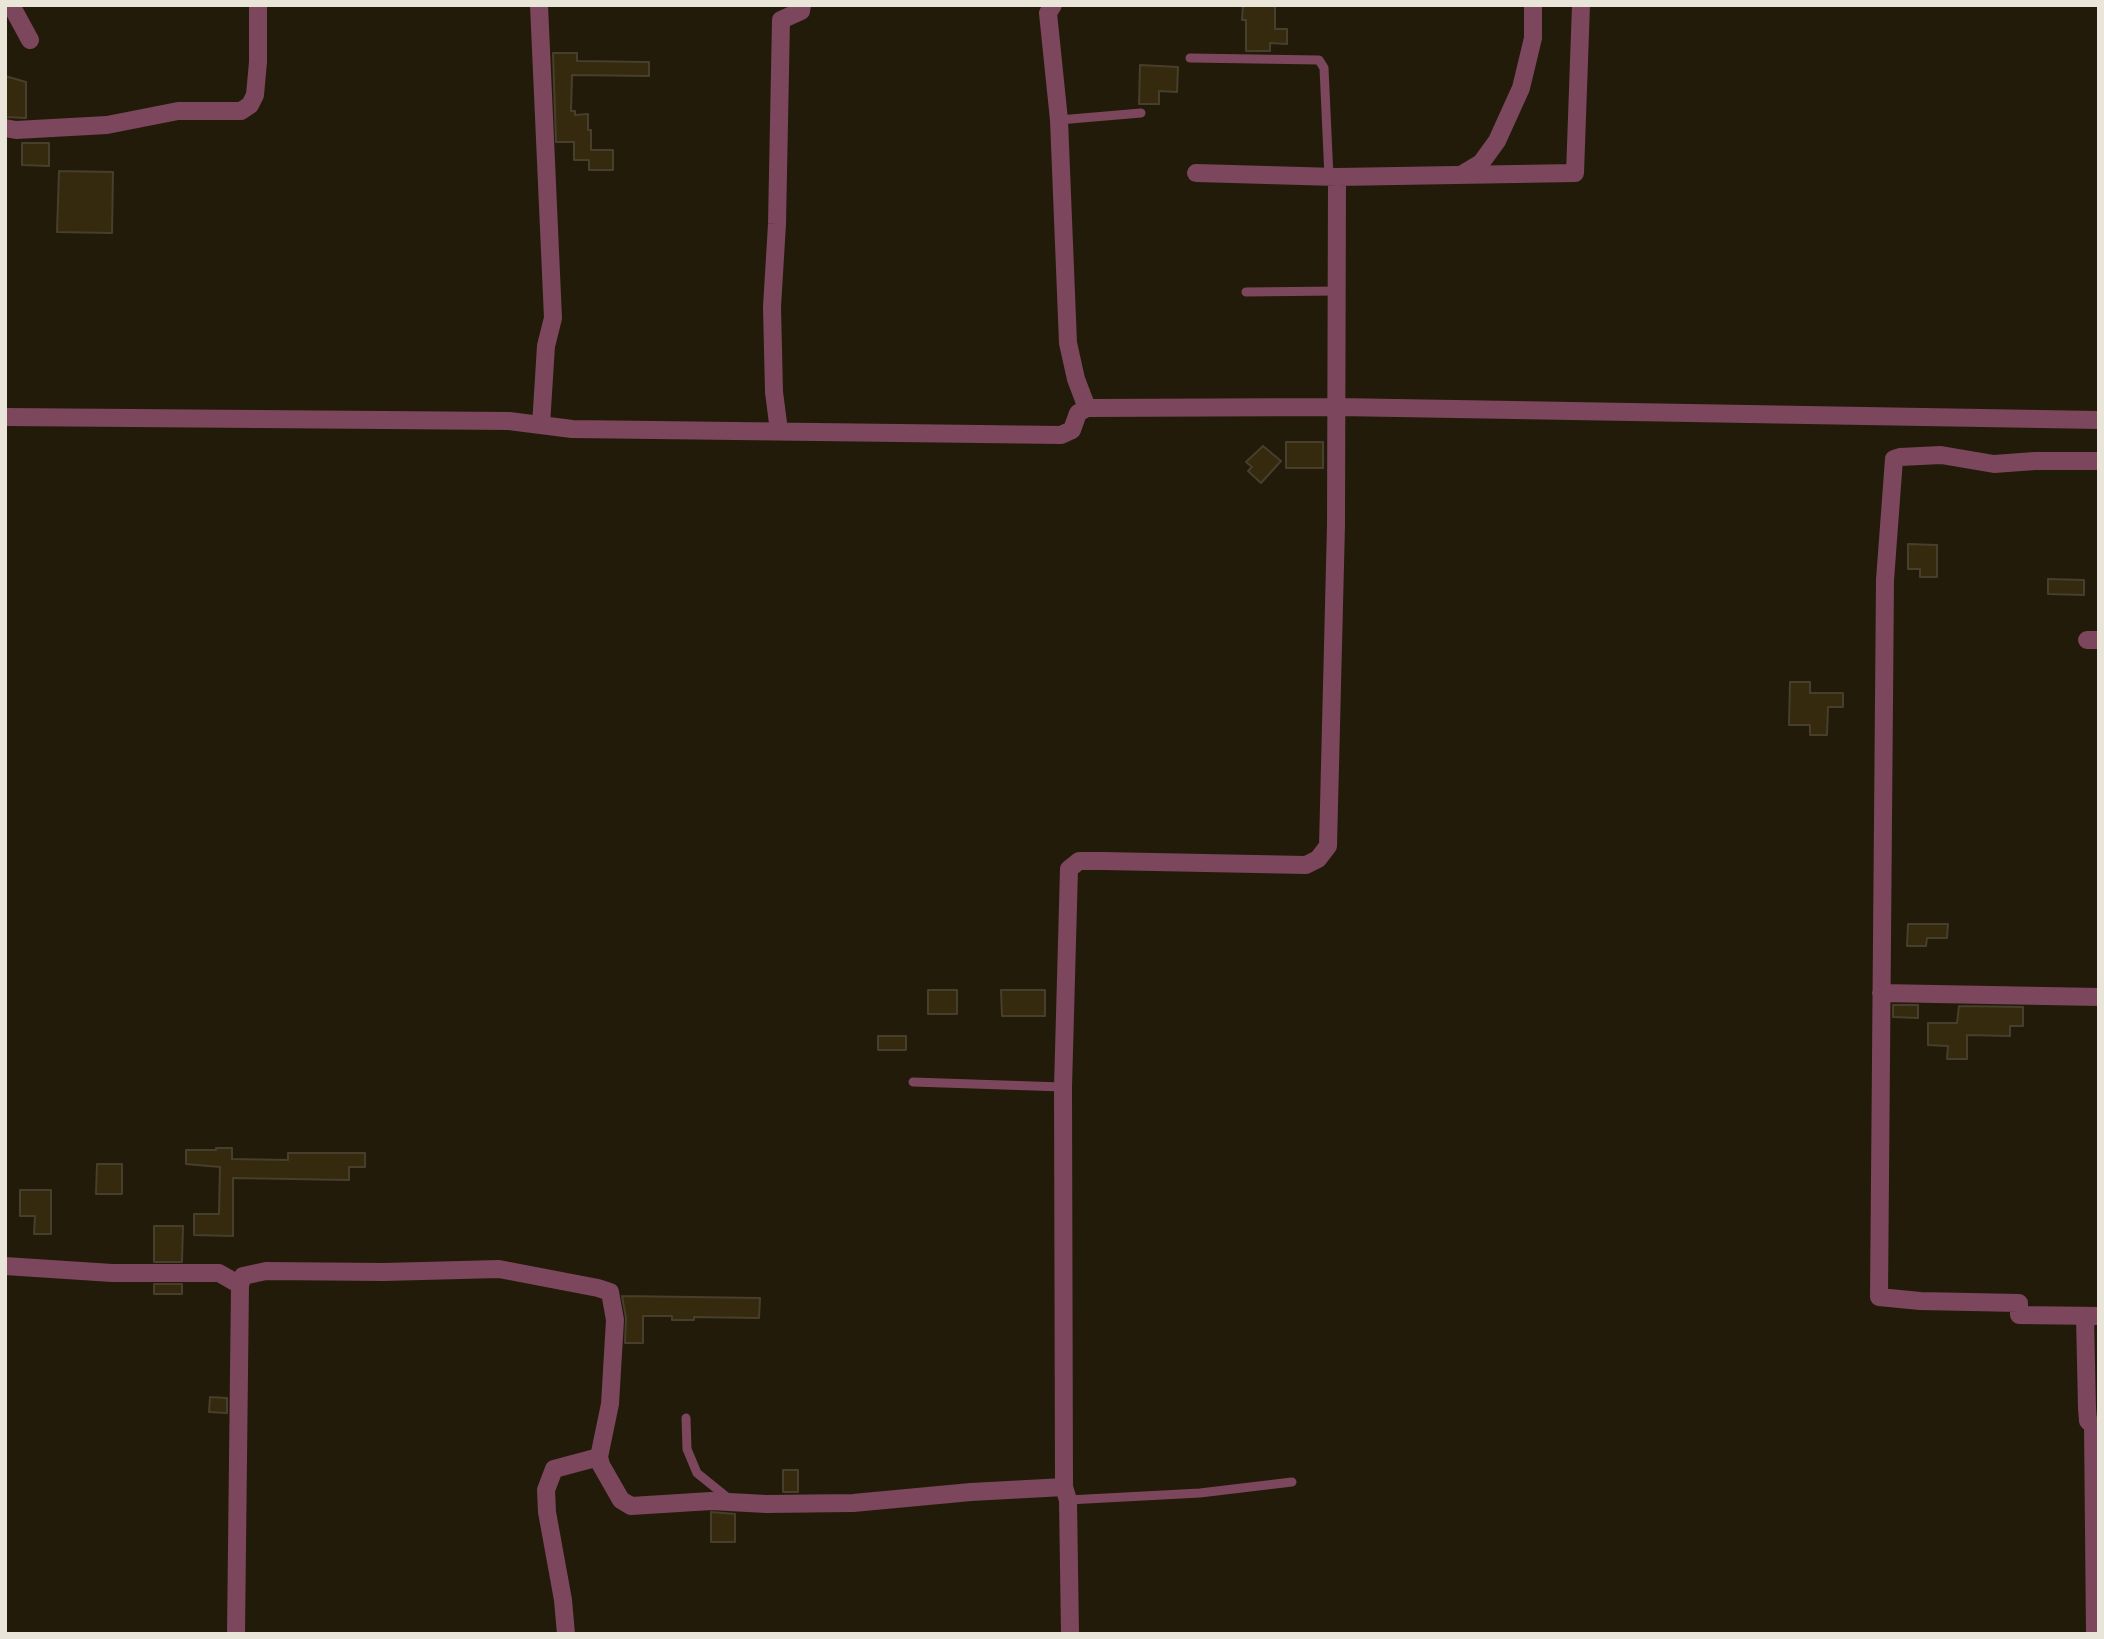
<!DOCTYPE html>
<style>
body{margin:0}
#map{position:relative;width:2104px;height:1639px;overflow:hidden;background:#221b09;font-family:Roboto,sans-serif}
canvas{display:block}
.frame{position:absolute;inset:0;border:7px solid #eae5d9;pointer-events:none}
</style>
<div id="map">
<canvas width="2104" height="1639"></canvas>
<div class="frame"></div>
</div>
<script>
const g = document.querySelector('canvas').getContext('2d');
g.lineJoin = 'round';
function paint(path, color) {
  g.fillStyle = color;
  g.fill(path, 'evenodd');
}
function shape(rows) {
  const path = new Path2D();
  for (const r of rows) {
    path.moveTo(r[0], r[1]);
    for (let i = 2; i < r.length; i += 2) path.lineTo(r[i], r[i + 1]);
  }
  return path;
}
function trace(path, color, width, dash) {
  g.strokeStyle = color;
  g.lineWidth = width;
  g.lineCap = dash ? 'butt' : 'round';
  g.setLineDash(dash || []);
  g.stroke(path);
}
const building = shape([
 [1243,5,1275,5,1275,29,1287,29,1287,44,1270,43,1270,51,1246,51,1246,20,1242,20,1243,5],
 [553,53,577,53,577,61,649,62,649,76,572,75,571,111,575,111,575,115,588,114,588,130,591,130,591,150,613,150,613,170,589,170,589,160,574,160,574,142,556,142,553,53],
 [1140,65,1178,67,1177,92,1159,91,1159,104,1139,104,1140,65],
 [5,76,26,82,26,118,5,117,5,76],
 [22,143,49,143,49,166,22,165,22,143],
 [59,171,113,172,112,233,57,232,59,171],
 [1286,442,1323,442,1323,468,1286,468,1286,442],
 [1263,446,1281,461,1261,483,1248,471,1252,467,1246,462,1263,446],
 [1908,544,1937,545,1937,577,1920,577,1920,569,1908,569,1908,544],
 [2048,579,2084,580,2084,595,2048,594,2048,579],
 [1790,682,1810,682,1810,693,1843,693,1843,707,1828,707,1827,735,1810,735,1810,725,1789,725,1790,682],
 [1908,924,1948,924,1947,938,1927,938,1926,946,1907,946,1908,924],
 [928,990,957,990,957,1014,928,1014,928,990],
 [1001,990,1045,990,1045,1016,1002,1016,1001,990],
 [1893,1005,1918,1005,1918,1018,1893,1017,1893,1005],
 [1959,1006,2023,1007,2023,1026,2010,1026,2010,1036,1967,1035,1967,1059,1947,1059,1948,1046,1928,1045,1928,1023,1957,1023,1959,1006],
 [878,1036,906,1036,906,1050,878,1050,878,1036],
 [216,1148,232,1148,232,1159,288,1160,288,1153,365,1153,365,1167,349,1167,349,1180,233,1178,233,1236,194,1235,194,1214,219,1214,220,1167,186,1164,186,1150,216,1150,216,1148],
 [97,1164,122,1164,122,1194,96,1194,97,1164],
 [20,1190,51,1190,51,1234,34,1234,35,1216,20,1216,20,1190],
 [154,1226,183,1226,182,1262,154,1262,154,1226],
 [154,1284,182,1284,182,1294,154,1294,154,1284],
 [622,1296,760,1298,759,1318,694,1317,694,1320,672,1320,672,1316,643,1316,643,1343,625,1343,626,1318,622,1296],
 [210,1397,227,1398,227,1413,209,1412,210,1397],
 [783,1470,798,1470,798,1492,783,1492,783,1470],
 [711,1512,735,1514,735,1542,711,1542,711,1512]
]);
paint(building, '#352a0d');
trace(building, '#473f2c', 2);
trace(shape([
 [1190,58,1319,60,1324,68,1329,177],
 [1059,120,1141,113],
 [1246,292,1337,291],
 [913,1082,1063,1087],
 [686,1418,687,1449,697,1473,728,1498],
 [1068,1500,1200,1493,1292,1482]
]), '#7c465d', 9);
trace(shape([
 [11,5,30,40],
 [539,5,553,318,546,346,541,425],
 [1053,5,1048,13,1059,120,1068,343,1076,379,1087,408],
 [5,128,16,130,107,125,178,111,241,111,250,105,255,95,258,62,258,5],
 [1196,173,1337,177,1575,173,1581,5],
 [1461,175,1481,163,1497,141,1521,88,1533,38,1533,5],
 [5,417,509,421,572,429,1061,435,1072,430,1078,413,1087,408,1338,407,2099,420],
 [779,431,774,392,772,307,777,224,781,20,801,11,802,5],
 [2099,461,2035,461,1994,464,1941,455,1900,457,1894,459,1885,580,1879,1297,1920,1301,2019,1303,2019,1315,2099,1316],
 [2087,640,2099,640],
 [1881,993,2099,997],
 [5,1266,112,1273,219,1273,240,1285],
 [2085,1316,2087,1408,2088,1421,2093,1425,2095,1634],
 [236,1634,240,1285,243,1276,266,1271,384,1272,499,1269,598,1288,610,1292,615,1320,610,1404,599,1457,601,1465,621,1500,631,1506,711,1501,766,1504,853,1503,971,1492,1064,1487],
 [566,1634,563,1600,547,1512,546,1490,554,1469,599,1457],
 [1070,1634,1068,1500,1064,1487,1063,1087,1069,869,1079,861,1103,861,1306,865,1318,859,1328,846,1336,525,1337,177]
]), '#7c465d', 18);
</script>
